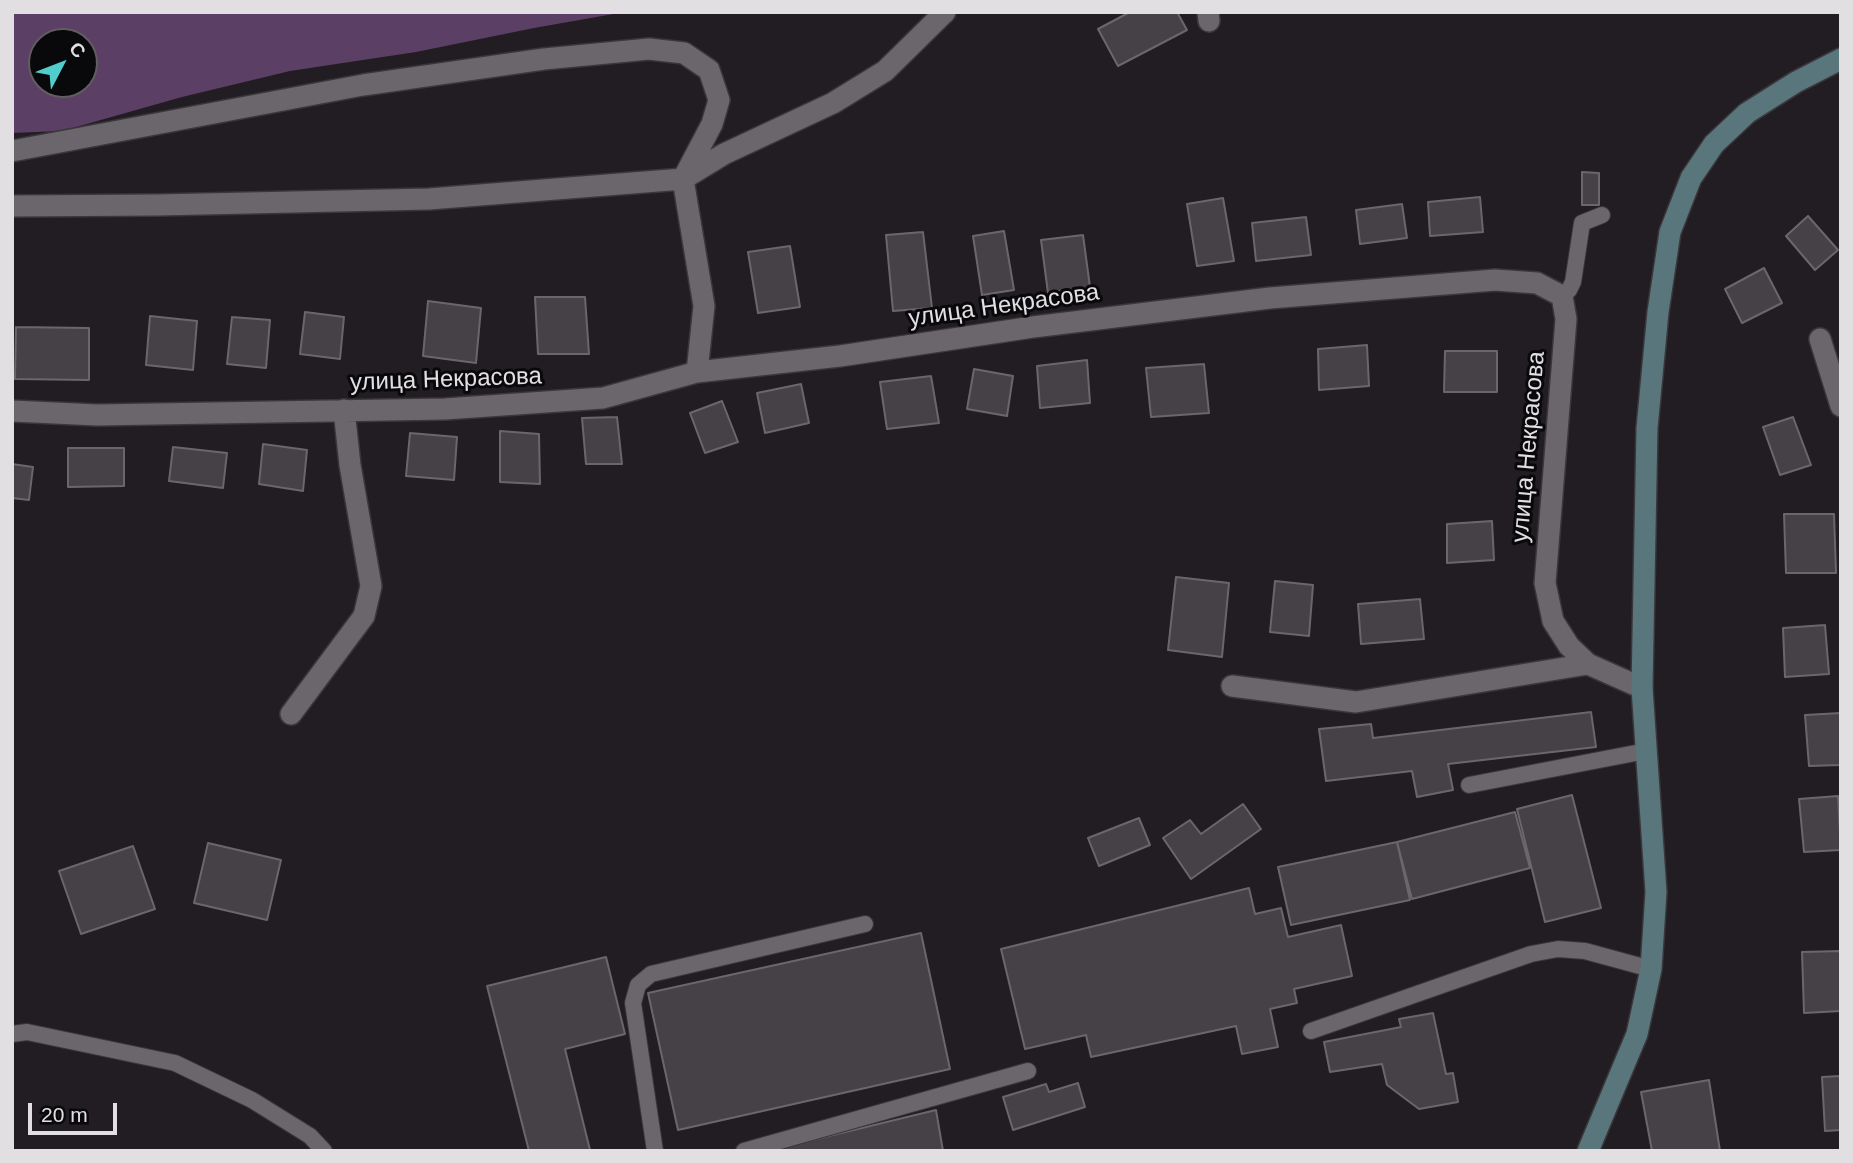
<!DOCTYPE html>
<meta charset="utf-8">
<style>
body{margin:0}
#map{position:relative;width:1853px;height:1163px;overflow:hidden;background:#211d22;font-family:Arial,sans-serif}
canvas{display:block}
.frame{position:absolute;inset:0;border:14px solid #e2dfe3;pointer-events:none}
.north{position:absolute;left:28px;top:28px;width:70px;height:70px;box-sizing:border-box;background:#09080a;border:2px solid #605e61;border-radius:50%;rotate:48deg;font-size:19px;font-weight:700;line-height:28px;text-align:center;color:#e2dfe3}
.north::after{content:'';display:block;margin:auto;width:24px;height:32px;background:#52cdcd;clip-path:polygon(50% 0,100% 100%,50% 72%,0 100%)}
.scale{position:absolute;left:28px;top:1103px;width:89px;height:32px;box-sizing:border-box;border:4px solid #e2dfe3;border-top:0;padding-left:9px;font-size:21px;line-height:24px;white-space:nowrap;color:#e2dfe3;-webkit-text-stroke:5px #09080a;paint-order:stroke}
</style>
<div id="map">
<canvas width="1853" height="1163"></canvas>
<div class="frame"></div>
<div class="north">С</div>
<div class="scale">20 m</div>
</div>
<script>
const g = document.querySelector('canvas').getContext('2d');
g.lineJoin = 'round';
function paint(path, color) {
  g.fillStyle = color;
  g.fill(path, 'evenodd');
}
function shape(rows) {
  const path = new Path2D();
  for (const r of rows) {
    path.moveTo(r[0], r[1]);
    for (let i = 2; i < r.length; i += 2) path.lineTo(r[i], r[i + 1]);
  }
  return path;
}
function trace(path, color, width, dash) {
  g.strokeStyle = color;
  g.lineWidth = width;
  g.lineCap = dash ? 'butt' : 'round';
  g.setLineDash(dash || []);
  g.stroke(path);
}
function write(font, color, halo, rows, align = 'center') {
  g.font = font + ' Arial,sans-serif';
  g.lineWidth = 6;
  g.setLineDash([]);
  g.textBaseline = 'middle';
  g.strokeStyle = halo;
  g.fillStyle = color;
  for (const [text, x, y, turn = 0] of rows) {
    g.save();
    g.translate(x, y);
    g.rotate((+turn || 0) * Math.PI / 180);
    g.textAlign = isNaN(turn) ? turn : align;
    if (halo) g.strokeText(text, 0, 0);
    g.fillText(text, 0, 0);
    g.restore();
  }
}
paint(shape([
 [12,12,625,12,534,28,416,52,290,71,182,97,62,131,12,133],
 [42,42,84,42,84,84,42,84]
]), '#5c3f64');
const building = shape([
 [1130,12,1177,12,1187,30,1118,66,1098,29,1130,12],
 [1582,172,1599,173,1599,205,1582,205,1582,172],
 [1480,197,1483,232,1430,236,1428,202,1480,197],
 [1223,198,1234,261,1197,266,1187,204,1223,198],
 [1402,204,1407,238,1360,244,1356,210,1402,204],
 [1808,216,1838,250,1815,270,1786,236,1808,216],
 [1306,217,1311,255,1256,261,1252,223,1306,217],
 [1004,231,1014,290,982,295,973,236,1004,231],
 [923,232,932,308,893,311,886,235,923,232],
 [1083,235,1090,287,1048,293,1041,240,1083,235],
 [790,246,800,307,758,313,748,252,790,246],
 [1764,268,1782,303,1742,323,1725,289,1764,268],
 [535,297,585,297,589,354,538,354,535,297],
 [428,301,481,308,476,363,423,356,428,301],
 [305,312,344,317,340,359,300,354,305,312],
 [150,316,197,321,193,370,146,365,150,316],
 [232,317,270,320,266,368,227,364,232,317],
 [16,327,89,328,89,380,15,379,16,327],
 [1367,345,1369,386,1319,390,1318,349,1367,345],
 [1445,351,1497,351,1497,392,1444,392,1445,351],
 [1087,360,1090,403,1040,408,1037,366,1087,360],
 [1204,364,1209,413,1151,417,1146,368,1204,364],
 [974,369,1013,376,1007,416,967,409,974,369],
 [931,376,939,423,887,429,880,382,931,376],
 [801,384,809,423,765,433,757,393,801,384],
 [722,401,738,442,705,453,690,413,722,401],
 [617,417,622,464,586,464,582,418,617,417],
 [1793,417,1811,465,1780,475,1763,427,1793,417],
 [500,431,539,434,540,484,500,482,500,431],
 [410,433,457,437,454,480,406,476,410,433],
 [263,444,307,450,303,491,259,484,263,444],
 [173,447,227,453,223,488,169,481,173,447],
 [68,448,124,448,124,486,68,487,68,448],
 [12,464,33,467,29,500,12,498,12,464],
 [1784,514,1834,514,1836,573,1786,573,1784,514],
 [1492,521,1494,560,1447,563,1447,524,1492,521],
 [1176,577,1229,583,1222,657,1168,650,1176,577],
 [1275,581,1313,585,1309,636,1270,632,1275,581],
 [1420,599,1424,639,1361,644,1358,604,1420,599],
 [1825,625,1829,674,1785,677,1783,628,1825,625],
 [1591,712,1596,747,1448,764,1453,790,1417,797,1412,771,1326,781,1319,729,1371,724,1373,738,1591,712],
 [1841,713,1841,765,1809,766,1805,715,1841,713],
 [1572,795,1601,908,1545,922,1517,809,1572,795],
 [1838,796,1841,850,1804,852,1799,799,1838,796],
 [1243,804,1261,829,1191,879,1163,838,1190,820,1201,834,1243,804],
 [1515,812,1530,868,1412,899,1397,842,1515,812],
 [1139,818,1150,845,1099,866,1088,838,1139,818],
 [1397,842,1410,900,1291,925,1278,867,1397,842],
 [208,843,281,860,267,920,194,903,208,843],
 [133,846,155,909,81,934,59,871,133,846],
 [1249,888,1255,914,1281,908,1288,937,1341,925,1352,976,1294,989,1297,1003,1270,1009,1278,1047,1242,1054,1236,1026,1091,1057,1086,1035,1025,1049,1001,949,1249,888],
 [921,933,950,1069,678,1130,648,993,921,933],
 [1841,951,1841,1011,1804,1013,1802,952,1841,951],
 [606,957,625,1034,565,1049,590,1150,529,1151,487,986,606,957],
 [1433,1013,1446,1074,1453,1073,1458,1102,1419,1109,1387,1085,1382,1064,1330,1072,1324,1042,1401,1027,1399,1019,1433,1013],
 [1841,1076,1841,1130,1825,1131,1822,1077,1841,1076],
 [1709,1080,1720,1151,1652,1151,1641,1092,1709,1080],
 [1078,1083,1085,1107,1013,1130,1003,1097,1046,1084,1049,1092,1078,1083],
 [936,1110,943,1151,767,1151,936,1110]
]);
paint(building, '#464147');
trace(building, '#6b666c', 2);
const service = shape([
 [1562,296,1569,290,1573,282,1582,223,1602,215],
 [1469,785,1646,751],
 [1311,1031,1531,954,1558,949,1585,951,1651,969],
 [12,1034,27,1032,175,1063,252,1100,310,1136,324,1151],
 [655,1151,633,1003,638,985,651,974,865,924],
 [744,1151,1028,1071]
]);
const minor = shape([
 [1208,12,1209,21],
 [12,151,363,85,544,59,649,49,684,53,709,70,719,100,712,124,683,179,704,306,697,372],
 [12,206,157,205,429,199,683,179,724,154,833,103,885,71,945,12],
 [1820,339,1841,406],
 [12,411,97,415,445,409,603,398,697,372,840,356,1033,327,1270,298,1495,280,1537,283,1562,296,1566,319,1545,583,1553,621,1569,646,1588,664,1642,688],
 [1232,686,1356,702,1588,664],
 [291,714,364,616,371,586,350,465,344,410]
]);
const secondary = shape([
 [1588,1151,1637,1034,1651,969,1656,892,1642,688,1647,428,1658,312,1670,232,1691,178,1714,144,1747,113,1796,82,1841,59]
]);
trace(service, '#3a373b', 18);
trace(minor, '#3a373b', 24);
trace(secondary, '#3a373b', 24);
trace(service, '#6b656c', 16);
trace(minor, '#6b656c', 21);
trace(secondary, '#58767b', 21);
write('24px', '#e2dfe3', '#09080a', [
 ["улица Некрасова",1004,306,-8],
 ["улица Некрасова",446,380,-2],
 ["улица Некрасова",1529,447,-85]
]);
</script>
